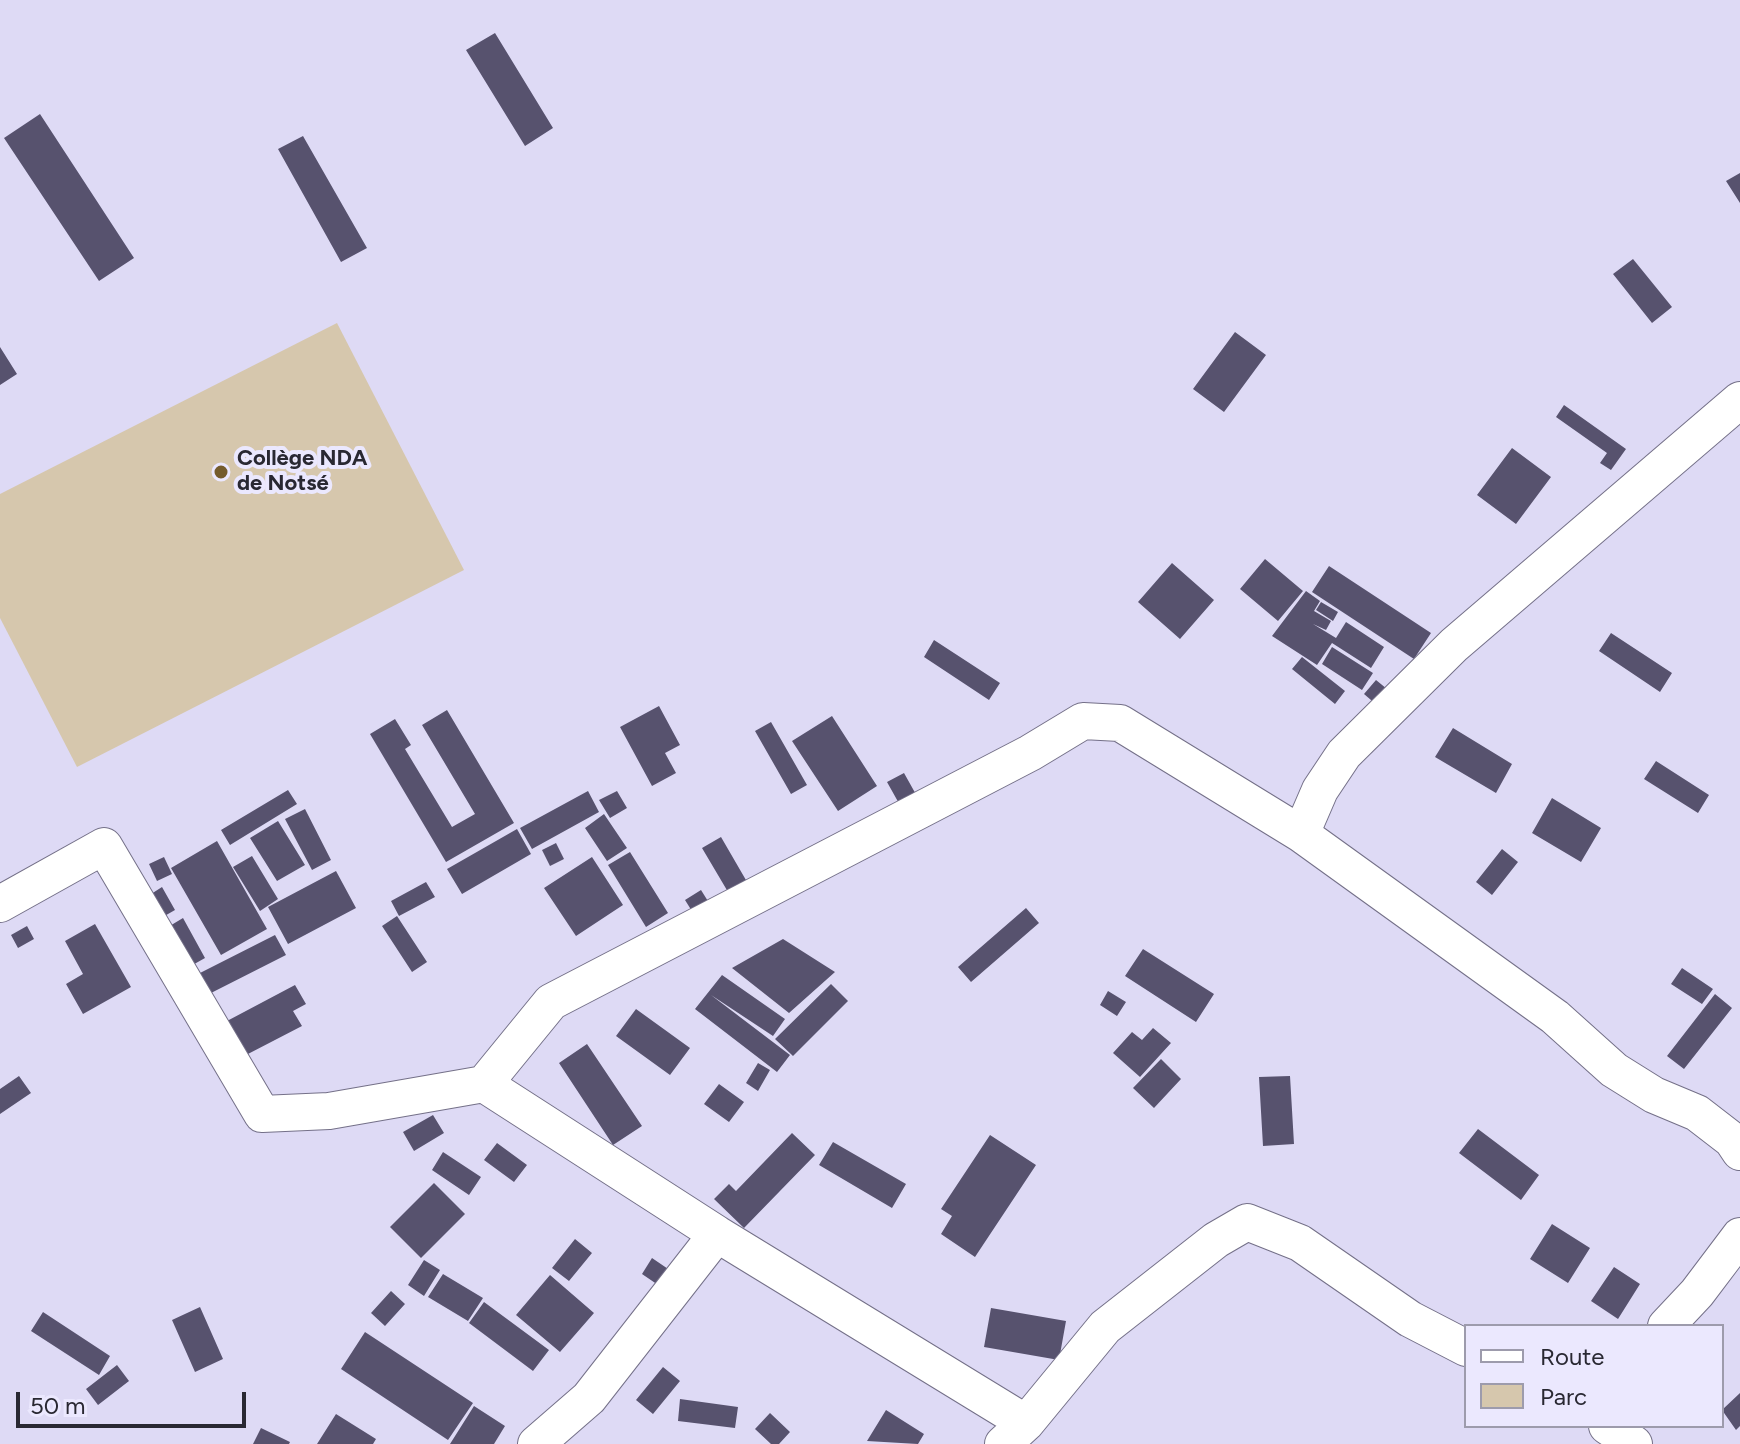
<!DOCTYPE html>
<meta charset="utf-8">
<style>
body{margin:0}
#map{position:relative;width:1740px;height:1444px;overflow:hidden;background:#dedaf5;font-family:Figtree,sans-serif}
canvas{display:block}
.legend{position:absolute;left:1464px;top:1324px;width:260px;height:104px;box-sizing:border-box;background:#ebe8fe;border:2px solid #9d9bac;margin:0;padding:10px 14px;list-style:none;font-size:24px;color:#292832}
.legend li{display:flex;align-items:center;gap:16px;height:40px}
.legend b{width:40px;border:2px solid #9d9bac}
.scale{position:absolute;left:16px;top:1392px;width:230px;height:36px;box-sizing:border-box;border:4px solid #292832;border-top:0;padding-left:10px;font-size:24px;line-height:28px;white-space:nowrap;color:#292832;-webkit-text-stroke:6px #ebe8fe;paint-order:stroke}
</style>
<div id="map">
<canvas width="1740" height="1444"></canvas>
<ul class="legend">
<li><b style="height:10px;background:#fff"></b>Route</li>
<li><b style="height:22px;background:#d6c7ad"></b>Parc</li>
</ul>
<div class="scale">50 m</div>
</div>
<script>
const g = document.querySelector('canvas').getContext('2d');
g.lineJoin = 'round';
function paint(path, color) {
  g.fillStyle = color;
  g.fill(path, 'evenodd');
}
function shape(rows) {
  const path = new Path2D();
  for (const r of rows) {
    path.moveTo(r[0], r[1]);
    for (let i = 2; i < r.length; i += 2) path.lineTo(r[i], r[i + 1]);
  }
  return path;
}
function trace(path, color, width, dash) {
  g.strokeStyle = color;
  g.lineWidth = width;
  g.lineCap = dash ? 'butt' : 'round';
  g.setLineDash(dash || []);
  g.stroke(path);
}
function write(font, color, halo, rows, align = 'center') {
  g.font = font + ' Figtree,sans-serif';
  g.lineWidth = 8;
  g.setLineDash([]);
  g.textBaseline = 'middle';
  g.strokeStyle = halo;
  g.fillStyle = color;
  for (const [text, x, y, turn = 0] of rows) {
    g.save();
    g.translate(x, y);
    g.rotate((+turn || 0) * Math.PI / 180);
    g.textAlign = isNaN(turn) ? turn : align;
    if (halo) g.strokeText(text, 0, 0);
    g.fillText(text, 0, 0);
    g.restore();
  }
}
paint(shape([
 [337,323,464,570,77,767,0,618,0,494]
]), '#d6c7ad');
paint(shape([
 [495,33,553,128,525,146,466,50],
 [40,114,134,258,99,281,4,138],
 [303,136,367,248,341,262,278,149],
 [1740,173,1740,203,1726,181],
 [1633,259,1672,307,1652,323,1613,274],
 [1235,332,1266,355,1224,412,1193,389],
 [0,347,17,374,0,385],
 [1564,405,1626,449,1611,470,1600,463,1607,453,1556,417],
 [1512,448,1551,477,1516,524,1477,495],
 [1265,559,1303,591,1278,621,1240,589],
 [1172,563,1214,600,1180,639,1138,602],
 [1329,566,1431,633,1414,659,1312,592],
 [1306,591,1320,601,1314,611,1331,621,1326,630,1313,624,1336,638,1346,622,1384,647,1371,668,1332,643,1317,665,1272,636],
 [1321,602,1338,612,1333,621,1316,610],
 [1611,633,1672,673,1660,692,1599,651],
 [934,640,1000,683,989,700,924,657],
 [1332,647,1373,673,1362,690,1322,664],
 [1302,657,1345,691,1335,704,1292,669],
 [1376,680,1398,698,1385,712,1364,694],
 [659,706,680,745,665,753,676,773,652,786,620,727],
 [447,710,514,823,446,862,370,734,395,719,411,745,405,749,452,827,475,814,422,725],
 [832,716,877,786,838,811,792,741],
 [771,722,807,785,791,794,755,731],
 [1453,728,1512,764,1496,793,1435,757],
 [1656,761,1709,795,1698,813,1644,779],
 [904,773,918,798,901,807,887,782],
 [288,790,297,804,230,845,221,830],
 [588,791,599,812,532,849,520,828],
 [617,791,627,808,610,818,599,800],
 [1552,798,1601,828,1581,862,1532,833],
 [305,809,331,860,312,870,285,819],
 [604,814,627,848,607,861,585,828],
 [278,821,305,865,277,881,250,838],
 [517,829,531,854,462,894,447,869],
 [721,837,750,887,731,897,702,848],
 [217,841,267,929,221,955,171,868],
 [556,843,564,859,550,866,542,850],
 [1502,849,1518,862,1492,895,1476,882],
 [630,852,668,913,646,927,608,865],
 [252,856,278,899,260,911,233,867],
 [164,857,172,874,157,881,149,864],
 [592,857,623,905,576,936,544,888],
 [336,871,356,908,288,944,268,907],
 [426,882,435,897,399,916,391,901],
 [162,887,175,910,161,918,148,896],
 [701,890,716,914,700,924,685,900],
 [1026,908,1039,923,971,982,958,967],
 [397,916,427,962,412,972,382,926],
 [183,918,205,958,189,967,168,927],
 [95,924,131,987,83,1014,66,984,83,974,65,941],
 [27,926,34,939,18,948,11,935],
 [275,935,286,955,211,993,200,973],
 [783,939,835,972,789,1013,732,968],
 [1143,949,1214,994,1196,1022,1125,976],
 [1682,968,1713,989,1702,1004,1671,984],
 [722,975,785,1019,773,1036,711,995,790,1055,777,1072,695,1009],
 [831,984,848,1001,793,1056,775,1039],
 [295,985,306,1004,293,1011,302,1026,246,1055,227,1021],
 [1108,991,1126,1002,1117,1016,1100,1005],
 [1715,994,1732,1008,1684,1069,1667,1056],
 [636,1009,690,1048,670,1075,616,1036],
 [1153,1028,1171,1043,1140,1077,1113,1053,1132,1032,1142,1040],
 [587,1044,642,1126,613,1145,559,1063],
 [1161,1059,1181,1079,1154,1108,1133,1088],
 [758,1063,770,1070,758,1091,746,1083],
 [19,1076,31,1093,0,1114,0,1089],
 [1290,1076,1294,1144,1263,1146,1259,1077],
 [719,1084,744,1102,729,1122,704,1104],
 [433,1115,444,1133,414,1151,403,1132],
 [1478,1129,1539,1175,1521,1200,1459,1153],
 [792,1133,815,1155,744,1228,714,1199,729,1184,736,1191],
 [990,1135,1036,1165,975,1257,941,1234,952,1216,941,1209],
 [833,1142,906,1184,892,1208,819,1165],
 [497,1143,527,1165,514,1182,484,1160],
 [443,1152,481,1177,469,1195,432,1170],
 [434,1183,465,1214,421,1258,390,1227],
 [1552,1224,1590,1248,1568,1283,1530,1259],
 [575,1239,592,1253,569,1281,552,1268],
 [652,1258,674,1273,664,1289,642,1274],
 [424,1260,440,1270,424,1296,408,1285],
 [1614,1267,1640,1284,1618,1319,1591,1301],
 [443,1274,483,1298,468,1321,428,1297],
 [550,1275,594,1313,560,1352,516,1315],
 [391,1291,405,1304,385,1326,371,1313],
 [484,1302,549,1350,533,1371,469,1323],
 [200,1307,223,1359,195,1372,172,1320],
 [991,1308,1066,1321,1059,1360,984,1347],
 [43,1312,110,1356,99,1375,31,1331],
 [365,1332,473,1403,448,1440,341,1369],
 [117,1365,129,1381,98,1405,86,1389],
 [663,1367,680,1381,653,1414,636,1400],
 [1740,1393,1740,1426,1736,1430,1722,1410],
 [680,1399,738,1407,735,1428,678,1421],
 [474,1406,505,1426,494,1444,450,1444],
 [886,1410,924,1434,918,1444,867,1441],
 [770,1413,790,1432,779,1444,771,1444,755,1429],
 [336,1414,376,1439,373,1444,317,1444],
 [261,1428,290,1442,289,1444,253,1444]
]), '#57526e');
const minor = shape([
 [1301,834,1320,790,1344,754,1454,645,1740,400],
 [0,904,104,846,262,1114,329,1111,484,1084,717,1234,1026,1423],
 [484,1084,551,1002,1030,753,1083,721,1120,723,1301,834,1555,1017,1614,1070,1654,1095,1697,1113,1732,1140,1740,1152],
 [1666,1326,1697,1293,1740,1236],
 [1607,1426,1634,1444],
 [536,1444,589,1398,717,1234],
 [1003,1444,1026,1423,1105,1327,1216,1240,1247,1222,1300,1243,1410,1319,1466,1348]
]);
trace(minor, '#747088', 38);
trace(minor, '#fff', 36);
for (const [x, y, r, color] of [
 [221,472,8,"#745b2c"]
]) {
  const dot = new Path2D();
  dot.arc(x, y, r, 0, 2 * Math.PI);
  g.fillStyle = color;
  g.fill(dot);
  trace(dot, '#ebe8fe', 3);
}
write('bold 22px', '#292832', '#ebe8fe', [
 ["Collège NDA",237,459],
 ["de Notsé",237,484]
], 'left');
</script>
